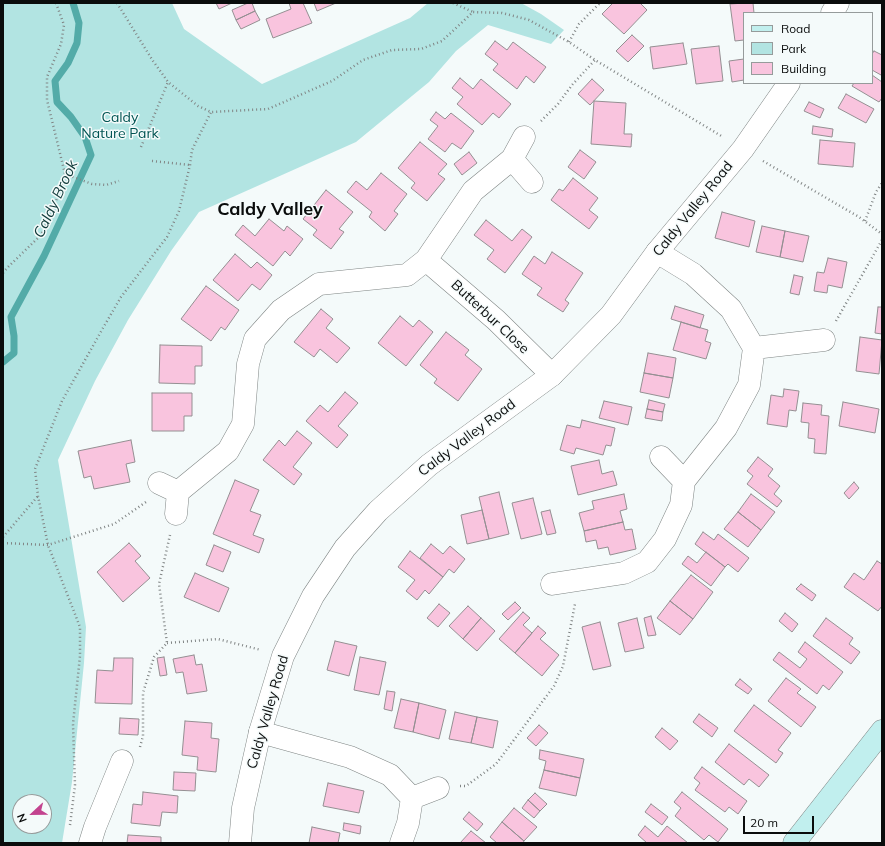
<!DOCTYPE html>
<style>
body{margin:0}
#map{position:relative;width:885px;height:846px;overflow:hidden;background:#f4fafa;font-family:Mulish,sans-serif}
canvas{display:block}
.frame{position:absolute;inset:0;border:4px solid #0a0c0c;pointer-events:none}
.legend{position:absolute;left:743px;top:12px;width:130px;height:72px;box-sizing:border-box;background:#f4fafa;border:1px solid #969b9b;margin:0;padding:5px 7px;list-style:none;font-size:12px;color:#0a0c0c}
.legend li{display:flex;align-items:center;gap:8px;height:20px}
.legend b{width:20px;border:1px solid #969b9b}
.north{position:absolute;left:12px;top:794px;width:40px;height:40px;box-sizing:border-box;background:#f4fafa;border:1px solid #969b9b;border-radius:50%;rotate:248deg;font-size:11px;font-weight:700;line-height:16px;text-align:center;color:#0a0c0c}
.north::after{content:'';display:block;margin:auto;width:14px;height:18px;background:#c3438f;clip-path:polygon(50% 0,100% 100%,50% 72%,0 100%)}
.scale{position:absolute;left:743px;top:816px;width:71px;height:18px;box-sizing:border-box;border:2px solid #0a0c0c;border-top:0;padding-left:5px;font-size:12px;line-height:14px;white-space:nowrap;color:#0a0c0c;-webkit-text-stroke:3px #f4fafa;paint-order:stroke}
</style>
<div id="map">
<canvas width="885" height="846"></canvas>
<div class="frame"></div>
<ul class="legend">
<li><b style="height:5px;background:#c1efee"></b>Road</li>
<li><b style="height:11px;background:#b2e4e2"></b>Park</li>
<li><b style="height:11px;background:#f9c4de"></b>Building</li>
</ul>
<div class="north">N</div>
<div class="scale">20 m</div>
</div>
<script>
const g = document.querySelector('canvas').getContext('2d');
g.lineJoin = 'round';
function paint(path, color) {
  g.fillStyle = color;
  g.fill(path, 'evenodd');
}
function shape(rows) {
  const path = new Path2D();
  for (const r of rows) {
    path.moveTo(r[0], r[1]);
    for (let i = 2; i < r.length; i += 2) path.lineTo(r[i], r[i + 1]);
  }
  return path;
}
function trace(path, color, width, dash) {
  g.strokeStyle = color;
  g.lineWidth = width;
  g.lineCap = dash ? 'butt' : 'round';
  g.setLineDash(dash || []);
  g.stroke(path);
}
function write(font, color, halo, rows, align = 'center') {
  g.font = font + ' Mulish,sans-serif';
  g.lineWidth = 3;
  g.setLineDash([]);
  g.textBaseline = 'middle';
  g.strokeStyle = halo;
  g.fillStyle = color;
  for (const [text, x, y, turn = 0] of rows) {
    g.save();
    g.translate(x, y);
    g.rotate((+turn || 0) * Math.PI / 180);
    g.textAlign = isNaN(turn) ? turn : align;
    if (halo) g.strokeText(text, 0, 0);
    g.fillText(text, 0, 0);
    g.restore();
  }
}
paint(shape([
 [3,3,172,3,184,29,262,84,410,18,428,3,521,3,541,14,564,30,551,44,488,25,456,51,429,82,356,142,199,212,171,251,128,320,95,381,58,460,86,627,84,663,72,782,62,843,3,843],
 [20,802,44,802,44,826,20,826]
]), '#b2e4e2');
trace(shape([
 [3,362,14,353,14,336,11,317,44,256,91,155,85,137,71,117,57,102,55,81,68,63,77,43,79,23,73,3]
]), '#53aba8', 7);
const building = shape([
 [216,3,232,3,219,9,216,3],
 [248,3,252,3,255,11,236,20,232,10,248,3],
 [289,3,303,3,312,23,273,38,266,19,291,9,289,3],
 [314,3,336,3,317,11,314,3],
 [613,3,640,3,647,10,624,34,602,14,613,3],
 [745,3,753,3,754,13,744,13,744,40,735,41,730,4,745,3],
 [255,11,260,20,241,29,236,20,255,11],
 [632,35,644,46,628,62,616,51,632,35],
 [495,41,507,50,513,42,546,67,534,83,526,76,517,89,493,70,498,64,485,54,495,41],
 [683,43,687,64,653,69,650,47,683,43],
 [719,46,723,81,696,84,691,49,719,46],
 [874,51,882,55,882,73,881,75,872,70,872,54,874,51],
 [744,59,744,80,732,82,729,61,744,59],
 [872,75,882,82,882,98,879,102,852,86,854,83,872,83,872,75],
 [460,78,473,89,481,79,511,104,499,118,493,113,482,125,457,104,463,97,452,88,460,78],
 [592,79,604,90,590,105,578,94,592,79],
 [846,94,874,109,866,123,838,108,846,94],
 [594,101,626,103,624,134,632,134,631,147,591,144,594,101],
 [809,102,824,109,820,118,804,111,809,102],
 [436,112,445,119,451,113,474,131,461,149,452,143,445,152,428,139,438,126,430,120,436,112],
 [813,126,833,129,832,137,812,134,813,126],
 [820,140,855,143,853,167,818,164,820,140],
 [420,142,447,164,438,174,445,179,427,201,411,188,415,183,398,168,420,142],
 [580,150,596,162,584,179,568,167,580,150],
 [469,152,477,163,462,175,454,164,469,152],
 [381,173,407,194,394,211,398,214,385,231,369,217,372,212,347,192,356,181,367,190,381,173],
 [573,178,598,198,589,210,598,217,589,229,551,200,559,189,563,191,573,178],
 [326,190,353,212,339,229,344,232,331,249,313,235,317,230,303,219,326,190],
 [722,212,755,221,749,247,715,238,722,212],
 [269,219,284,231,287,226,303,239,290,256,285,251,273,266,235,235,243,225,255,236,269,219],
 [486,220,512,241,522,229,532,237,505,273,487,259,494,250,474,235,486,220],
 [762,226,785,231,780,257,756,252,762,226],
 [785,231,809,236,803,262,780,257,785,231],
 [552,252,583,273,565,300,569,303,563,312,537,295,542,288,522,274,534,256,545,264,552,252],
 [235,254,251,268,257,262,272,275,260,290,252,284,238,301,213,280,235,254],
 [828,258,847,262,842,288,828,285,827,293,814,291,817,272,824,273,828,258],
 [794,275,803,277,799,295,790,293,794,275],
 [206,286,239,310,225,330,221,327,211,341,181,319,206,286],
 [675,306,704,315,700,328,671,319,675,306],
 [878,307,882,307,882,334,875,333,878,307],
 [321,309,333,319,326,328,350,348,337,363,320,349,314,357,294,342,321,309],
 [400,316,413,327,419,320,433,332,406,366,378,343,400,316],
 [681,322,708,330,705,341,711,343,706,359,673,350,681,322],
 [446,332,469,350,465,355,482,369,458,401,434,383,437,379,420,365,446,332],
 [860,337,882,340,879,374,856,371,860,337],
 [160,345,202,346,202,366,195,366,195,384,159,383,160,345],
 [648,353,676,358,673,378,644,373,648,353],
 [644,373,673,378,669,398,640,392,644,373],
 [784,389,799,391,796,411,789,410,787,427,767,424,771,395,783,397,784,389],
 [345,392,358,403,338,426,348,435,337,448,306,421,320,405,328,412,345,392],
 [152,393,192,393,192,416,184,416,184,431,152,431,152,393],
 [649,400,665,404,663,412,647,409,649,400],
 [604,401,632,407,628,425,599,418,604,401],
 [843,402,879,409,875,433,839,426,843,402],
 [803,403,822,405,821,415,829,416,826,454,814,453,815,439,808,438,809,423,801,422,803,403],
 [647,409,663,412,662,421,645,418,647,409],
 [582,420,615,428,611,446,606,445,603,455,576,448,574,454,560,450,567,425,580,428,582,420],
 [297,431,312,443,293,467,302,474,294,485,263,460,279,440,285,446,297,431],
 [131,440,135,462,126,464,130,482,94,489,91,476,84,478,78,451,131,440],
 [758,457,773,469,768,476,780,486,774,494,782,501,777,507,747,484,753,476,747,471,758,457],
 [599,460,602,474,613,471,617,485,578,495,571,466,599,460],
 [235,480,259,490,250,511,261,515,253,535,264,539,259,553,213,534,235,480],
 [854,482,859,488,849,499,844,493,854,482],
 [499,492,509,534,489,539,479,497,499,492],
 [624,494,627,509,620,511,623,522,584,531,579,513,594,509,592,501,624,494],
 [751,494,775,512,761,530,738,512,751,494],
 [533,498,542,534,521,539,512,503,533,498],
 [482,510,489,539,467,544,461,515,482,510],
 [550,510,556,533,547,535,541,512,550,510],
 [738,512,761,530,748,547,724,529,738,512],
 [623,522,625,530,632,529,636,549,610,555,608,547,598,549,596,540,586,542,584,531,623,522],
 [703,532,714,540,718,534,749,558,738,572,728,564,725,567,695,544,703,532],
 [129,543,141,556,135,561,150,578,123,602,97,572,129,543],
 [431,544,443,554,450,546,465,559,454,573,449,569,443,577,420,558,431,544],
 [214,545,231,552,223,572,206,565,214,545],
 [410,551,443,577,429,594,425,590,417,600,406,591,415,580,398,567,410,551],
 [706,552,725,567,711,586,682,564,688,556,697,563,706,552],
 [877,561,882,564,882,606,878,611,844,587,854,573,864,580,877,561],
 [195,573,229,588,219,612,184,597,195,573],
 [691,575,713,592,693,619,670,601,691,575],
 [801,584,816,595,812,601,796,589,801,584],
 [670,601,693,619,680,635,657,618,670,601],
 [515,602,521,608,508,620,502,614,515,602],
 [439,604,450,613,438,627,427,618,439,604],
 [468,606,481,618,463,639,449,626,468,606],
 [523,612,530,618,523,625,532,633,515,653,499,639,523,612],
 [785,613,798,624,792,632,779,621,785,613],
 [651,616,656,635,648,636,644,618,651,616],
 [481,618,495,631,477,651,463,639,481,618],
 [637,618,644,648,625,652,618,623,637,618],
 [826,618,853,638,849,644,860,652,851,664,813,636,826,618],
 [600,622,611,666,593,670,582,627,600,622],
 [538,626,546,633,540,639,559,655,542,676,515,653,538,626],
 [335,641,357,646,349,676,327,670,335,641],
 [805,642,843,672,829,690,823,685,817,694,773,660,779,652,800,668,807,659,798,652,805,642],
 [194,655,196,665,202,664,207,691,187,694,183,672,176,673,173,659,194,655],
 [164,657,167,675,160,676,157,658,164,657],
 [360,657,386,662,379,695,354,690,360,657],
 [114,658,133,658,132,704,95,703,97,670,113,671,114,658],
 [786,678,801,689,797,693,816,707,801,727,768,701,786,678],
 [740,679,752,689,748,694,735,685,740,679],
 [387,691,395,692,392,711,384,709,387,691],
 [401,699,419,703,413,732,394,728,401,699],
 [419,703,446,710,439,739,413,732,419,703],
 [754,705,791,733,778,750,783,753,776,763,734,731,754,705],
 [455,712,477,717,471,743,449,739,455,712],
 [699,714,718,728,712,737,693,722,699,714],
 [477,717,498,721,493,748,471,743,477,717],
 [120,718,139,719,138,735,119,734,120,718],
 [185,721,212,723,211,738,219,739,216,772,197,770,198,757,182,755,185,721],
 [539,725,548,733,536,746,527,738,539,725],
 [662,728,678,741,670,750,655,737,662,728],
 [729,744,769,775,759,787,749,779,744,785,715,762,729,744],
 [540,750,584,759,580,778,544,770,546,761,539,759,540,750],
 [702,767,747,801,738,814,729,807,725,812,695,790,700,783,694,778,702,767],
 [544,770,580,778,576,796,539,788,544,770],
 [174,772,196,773,195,791,173,790,174,772],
 [328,783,364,791,359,813,323,806,328,783],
 [143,792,178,796,177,813,162,812,160,826,131,823,133,804,142,805,143,792],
 [682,792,728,829,718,842,709,835,704,840,675,816,681,808,674,802,682,792],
 [535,793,547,804,540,811,528,800,535,793],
 [528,800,540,811,534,818,522,808,528,800],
 [651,804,668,817,662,825,645,812,651,804],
 [514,808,537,827,524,841,502,822,514,808],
 [469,812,483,824,477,831,463,819,469,812],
 [502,822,524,841,523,843,497,843,490,837,502,822],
 [344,823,361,826,360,834,343,830,344,823],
 [645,826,658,837,667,826,688,843,647,843,638,835,645,826],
 [312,827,340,833,338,843,309,843,312,827],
 [471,831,486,843,460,843,471,831],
 [128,835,161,837,161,843,127,843,128,835]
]);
paint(building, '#f9c4de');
trace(building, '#948f92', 1);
const minor = shape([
 [512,159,524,137],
 [426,260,473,191,512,159,532,182],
 [754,348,824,340],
 [661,457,684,481],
 [159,483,178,492,228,451,243,424,248,364,255,339,281,310,319,284,407,275,426,260,496,320,552,375],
 [176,514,178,492],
 [552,584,624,573,647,562,665,539,681,505,684,481,726,428,749,385,754,348,731,309,693,274,657,252],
 [260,732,350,757,390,775,412,798,408,823,401,843],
 [412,798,438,788],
 [90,843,95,827,122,761]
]);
const tertiary = shape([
 [832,13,838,3],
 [240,843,243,808,260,732,283,656,313,596,345,548,378,511,429,465,552,375,611,315,657,252,743,149,789,83]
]);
const secondary = shape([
 [794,843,882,731]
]);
trace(minor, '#7f8584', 23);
trace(tertiary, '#7f8584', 23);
trace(secondary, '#7f8584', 23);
trace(shape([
 [117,3,153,61,168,82,198,106,211,112,268,109,332,81,363,60,392,50,421,49,442,41,473,12,502,13,529,20,569,42,595,60,723,137],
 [453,3,473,12],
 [569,42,579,24,600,3],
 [541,121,558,104,572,85,595,60],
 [141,147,168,82],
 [152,161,190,165],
 [763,161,859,217,882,234],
 [65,174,92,184,106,185,119,181],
 [865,221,876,192,882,183],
 [3,273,7,268,41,235,53,210,65,174,47,100,47,77,61,44,64,25,56,3],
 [836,321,882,240],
 [3,537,38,496],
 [3,543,48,545,114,524,146,502],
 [167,643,218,639,261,650],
 [140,747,143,736,143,693,154,657,167,643,159,584,170,535],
 [460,786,466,786,496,764,554,686,563,666,575,604],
 [70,825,75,785,73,724,80,656,80,627,48,545,38,496,35,469,62,401,103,328,121,297,167,237,179,211,190,165,192,150,211,112]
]), '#818585', 2.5, [1, 3]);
trace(minor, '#fff', 22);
trace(tertiary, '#fff', 22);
trace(secondary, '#c1efee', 22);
write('14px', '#015453', '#f4fafa', [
 ["Caldy",120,118],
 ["Nature Park",120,134]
]);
write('14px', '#0a0c0c', '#f4fafa', [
 ["Caldy Valley Road",693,209,-51],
 ["Butterbur Close",490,317,43],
 ["Caldy Valley Road",467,438,-37],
 ["Caldy Valley Road",268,712,-74]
]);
write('italic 15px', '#103b3a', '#f4fafa', [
 ["Caldy Brook",56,199,-65]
]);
write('bold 18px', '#0a0c0c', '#f4fafa', [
 ["Caldy Valley",270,210]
]);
</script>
